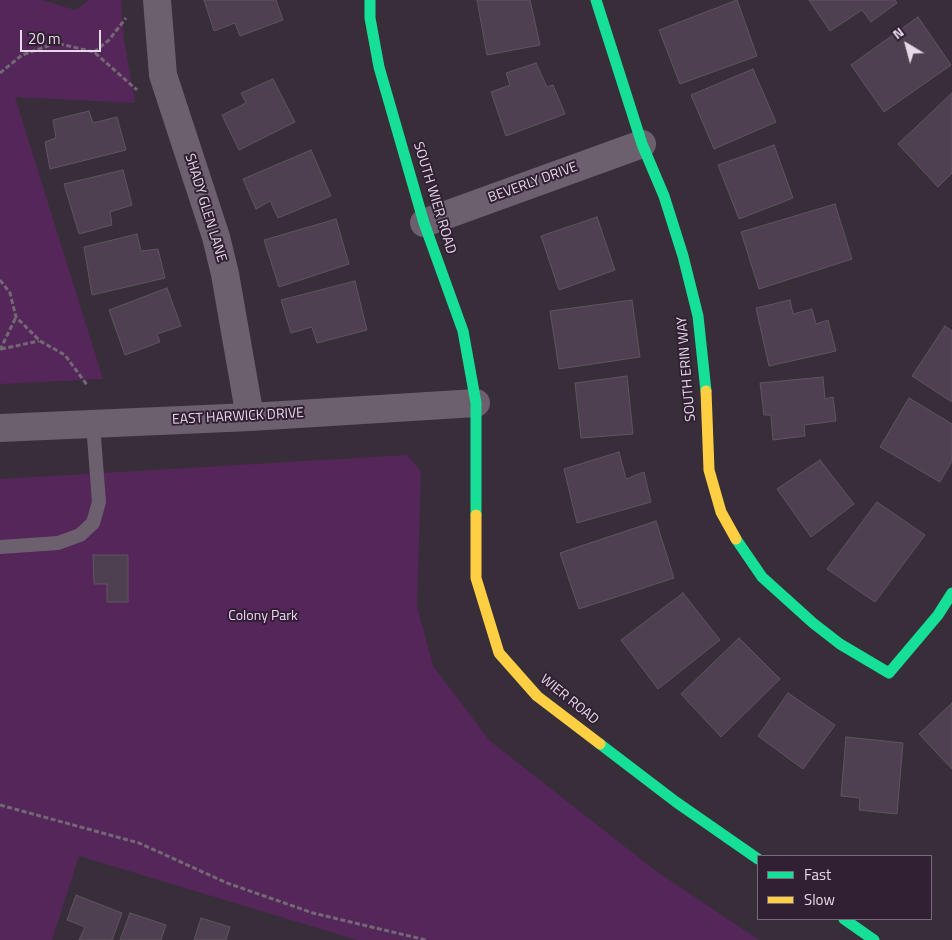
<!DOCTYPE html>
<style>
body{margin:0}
#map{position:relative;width:952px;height:940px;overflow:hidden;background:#382e39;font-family:"Titillium Web",sans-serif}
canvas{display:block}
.legend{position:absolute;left:757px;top:855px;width:175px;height:65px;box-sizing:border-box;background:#312033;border:1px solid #796a7a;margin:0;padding:6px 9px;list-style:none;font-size:15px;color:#e4d9e5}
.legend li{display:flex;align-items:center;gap:10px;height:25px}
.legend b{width:25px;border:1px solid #796a7a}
.north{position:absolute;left:882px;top:20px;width:50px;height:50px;-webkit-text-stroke:4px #312033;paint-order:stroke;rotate:323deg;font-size:14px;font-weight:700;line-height:20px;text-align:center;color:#e4d9e5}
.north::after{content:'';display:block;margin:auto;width:18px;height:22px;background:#e4d9e5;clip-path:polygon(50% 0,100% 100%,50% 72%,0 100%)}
.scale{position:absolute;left:20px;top:30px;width:81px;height:22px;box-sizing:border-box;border:2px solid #e4d9e5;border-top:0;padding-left:6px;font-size:15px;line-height:18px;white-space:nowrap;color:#e4d9e5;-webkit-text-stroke:4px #312033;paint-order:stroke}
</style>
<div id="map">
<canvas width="952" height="940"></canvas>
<ul class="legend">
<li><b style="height:6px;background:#16e098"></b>Fast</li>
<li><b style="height:6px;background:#ffcf43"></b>Slow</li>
</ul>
<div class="north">N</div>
<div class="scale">20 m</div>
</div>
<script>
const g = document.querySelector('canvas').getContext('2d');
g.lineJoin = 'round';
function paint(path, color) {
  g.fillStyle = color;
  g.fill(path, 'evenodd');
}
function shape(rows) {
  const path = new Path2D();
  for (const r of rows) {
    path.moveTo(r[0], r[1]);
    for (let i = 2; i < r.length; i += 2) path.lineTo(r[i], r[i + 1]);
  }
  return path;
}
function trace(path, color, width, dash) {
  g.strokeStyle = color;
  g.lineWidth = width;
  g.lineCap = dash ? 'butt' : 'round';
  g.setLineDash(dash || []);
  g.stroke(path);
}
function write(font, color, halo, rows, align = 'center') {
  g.font = font + ' "Titillium Web",sans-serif';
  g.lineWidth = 4;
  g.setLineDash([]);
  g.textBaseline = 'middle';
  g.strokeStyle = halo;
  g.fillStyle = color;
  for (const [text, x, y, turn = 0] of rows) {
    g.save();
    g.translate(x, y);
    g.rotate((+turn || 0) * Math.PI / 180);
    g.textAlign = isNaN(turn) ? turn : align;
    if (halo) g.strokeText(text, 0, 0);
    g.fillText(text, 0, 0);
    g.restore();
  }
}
paint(shape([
 [0,0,42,0,75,10,89,0,121,0,124,39,135,103,15,97,103,379,0,384],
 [407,455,421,471,417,606,433,666,490,741,656,871,759,940,357,940,79,856,52,940,0,940,0,479]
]), '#54265a');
const building = shape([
 [204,0,276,0,283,20,240,36,235,23,214,31,204,0],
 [477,0,530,0,540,45,487,55,477,0],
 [737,0,757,56,680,84,659,30,737,0],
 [809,0,895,0,897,3,871,22,862,10,830,31,809,0],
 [918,17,951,65,884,112,851,65,918,17],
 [536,63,547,87,553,85,565,114,506,136,491,92,510,85,506,73,536,63],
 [753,69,776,122,714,149,691,95,753,69],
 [273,79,295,122,239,150,222,115,246,103,241,93,273,79],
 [952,93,952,173,938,187,898,144,952,93],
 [89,111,93,123,117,117,126,150,50,169,45,142,56,138,53,120,89,111],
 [774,145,793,198,739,219,718,165,774,145],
 [311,150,331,196,278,218,270,201,256,209,243,179,311,150],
 [123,170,132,205,110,212,112,225,79,234,64,184,123,170],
 [835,204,852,259,759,289,741,232,835,204],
 [597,217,615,270,559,290,541,236,597,217],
 [336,219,349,264,279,287,264,240,336,219],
 [137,234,141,251,158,249,165,278,92,295,84,247,137,234],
 [355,281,367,330,317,343,312,327,291,333,281,300,355,281],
 [167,288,181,326,157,334,160,342,125,355,109,310,167,288],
 [632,300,640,357,559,369,550,311,632,300],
 [790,300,793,314,812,309,816,324,828,320,836,351,769,366,756,308,790,300],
 [945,326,952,331,952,402,912,376,945,326],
 [627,376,633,434,581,438,575,383,627,376],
 [823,377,825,399,833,397,836,421,804,425,805,436,773,440,771,415,764,415,760,383,823,377],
 [909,398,952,424,952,461,940,482,880,447,909,398],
 [619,452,626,479,644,472,651,502,577,523,564,469,619,452],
 [820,460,854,504,811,537,777,489,820,460],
 [877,502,925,535,875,602,827,569,877,502],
 [656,521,674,578,579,609,560,553,656,521],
 [93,555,128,555,128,602,107,602,107,584,94,584,93,555],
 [683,593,720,640,658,689,621,640,683,593],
 [739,638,780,679,721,737,681,694,739,638],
 [788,693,835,725,803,769,758,736,788,693],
 [952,703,952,769,919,734,952,703],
 [846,737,903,743,897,814,859,810,860,798,841,796,846,737],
 [76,895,122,913,112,940,79,940,85,927,67,920,76,895],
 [130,913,166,925,161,940,120,940,130,913],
 [201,918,230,927,226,940,194,940,201,918]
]);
paint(building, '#4f4051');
trace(building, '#5e555f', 1);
trace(shape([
 [94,52,109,40,126,18],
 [0,73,22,55,56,43,94,52,137,90],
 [0,280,10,293,16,317,40,341,65,355,87,385],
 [1,349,39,341],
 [0,350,16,317],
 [0,805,139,843,227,883,313,913,426,940]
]), '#736974', 3, [5, 2.5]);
trace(shape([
 [0,547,58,543,80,535,93,523,99,502,93,424]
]), '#6d606e', 14);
trace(shape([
 [157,0,163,75,216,237,225,274,250,417],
 [424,223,642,144],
 [0,428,250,417,476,403]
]), '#6d606e', 28);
trace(shape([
 [370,0,370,18,379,67,424,223,463,331,476,403,476,515],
 [596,0,642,144,664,196,683,256,698,316,706,391],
 [736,539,762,577,813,623,840,644,889,673,938,615,952,593],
 [600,744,676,802,758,859],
 [844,919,874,940]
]), '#16e098', 11);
trace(shape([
 [706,391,709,470,721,512,736,539],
 [476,515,476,578,499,653,537,696,600,744]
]), '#ffcf43', 11);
write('14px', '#e4d9e5', '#312033', [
 ["BEVERLY DRIVE",533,183,-20],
 ["SOUTH WIER ROAD",434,198,73],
 ["SHADY GLEN LANE",205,208,73],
 ["SOUTH ERIN WAY",687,369,-95],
 ["EAST HARWICK DRIVE",238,417,-3],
 ["WIER ROAD",569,700,39]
]);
write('14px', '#f2d3f6', '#312033', [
 ["Colony Park",263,617]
]);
</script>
